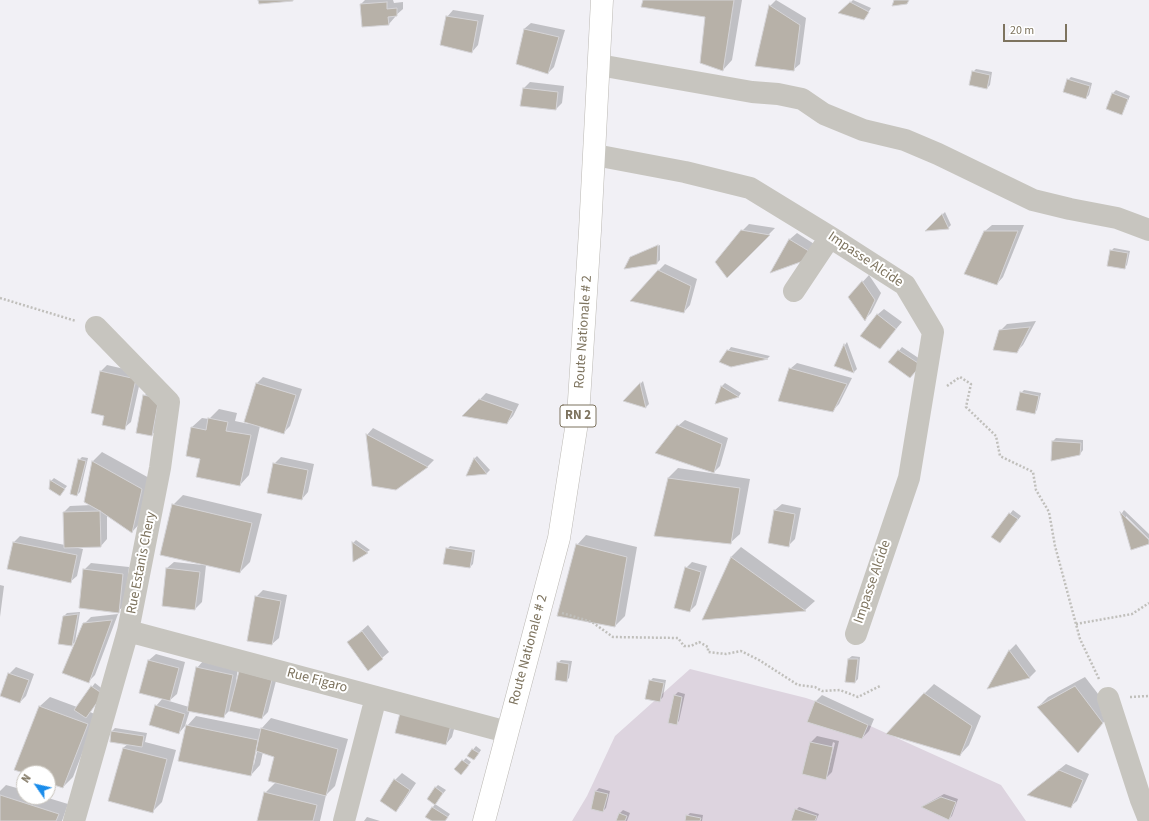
<!DOCTYPE html>
<style>
body{margin:0}
#map{position:relative;width:1149px;height:821px;overflow:hidden;background:#f1f0f5;font-family:"Source Sans 3",sans-serif}
canvas{display:block}
.north{position:absolute;left:16px;top:765px;width:40px;height:40px;box-sizing:border-box;background:#fff;border:1px solid #cbc7bf;border-radius:50%;rotate:304deg;font-size:11px;font-weight:700;line-height:16px;text-align:center;color:#7d735e}
.north::after{content:'';display:block;margin:auto;width:14px;height:18px;background:#1a8ceb;clip-path:polygon(50% 0,100% 100%,50% 72%,0 100%)}
.scale{position:absolute;left:1003px;top:24px;width:64px;height:18px;box-sizing:border-box;border:2px solid #7d735e;border-top:0;padding-left:5px;font-size:12px;line-height:14px;white-space:nowrap;color:#7d735e;-webkit-text-stroke:3px #fff;paint-order:stroke}
</style>
<div id="map">
<canvas width="1149" height="821"></canvas>
<div class="north">N</div>
<div class="scale">20 m</div>
</div>
<script>
const g = document.querySelector('canvas').getContext('2d');
g.lineJoin = 'round';
function paint(path, color) {
  g.fillStyle = color;
  g.fill(path, 'evenodd');
}
function shape(rows) {
  const path = new Path2D();
  for (const r of rows) {
    path.moveTo(r[0], r[1]);
    for (let i = 2; i < r.length; i += 2) path.lineTo(r[i], r[i + 1]);
  }
  return path;
}
function trace(path, color, width, dash) {
  g.strokeStyle = color;
  g.lineWidth = width;
  g.lineCap = dash ? 'butt' : 'round';
  g.setLineDash(dash || []);
  g.stroke(path);
}
function write(font, color, halo, rows, align = 'center') {
  g.font = font + ' "Source Sans 3",sans-serif';
  g.lineWidth = 4;
  g.setLineDash([]);
  g.textBaseline = 'middle';
  g.strokeStyle = halo;
  g.fillStyle = color;
  for (const [text, x, y, turn = 0] of rows) {
    g.save();
    g.translate(x, y);
    g.rotate((+turn || 0) * Math.PI / 180);
    g.textAlign = isNaN(turn) ? turn : align;
    if (halo) g.strokeText(text, 0, 0);
    g.fillText(text, 0, 0);
    g.restore();
  }
}
paint(shape([
 [690,669,806,698,815,701,1001,785,1026,821,572,821,587,796,615,736]
]), '#ddd4df');
paint(shape([
 [365,0,393,0,394,3,403,2,403,9,395,16,395,17,389,24,361,4],
 [644,0,742,0,732,60,723,70,706,16],
 [776,0,806,18,800,64,793,70,756,65,770,6],
 [853,0,871,8,864,19,840,13],
 [453,10,484,15,478,45,472,52,447,17],
 [531,23,565,30,554,67,548,73,524,29],
 [976,69,992,72,990,85,987,88,973,72],
 [1071,77,1092,83,1089,95,1086,98,1068,80],
 [530,82,564,86,562,103,556,109,524,88],
 [1116,90,1130,96,1124,110,1121,113,1107,108,1113,93],
 [945,212,951,225,948,228,927,230],
 [749,224,775,228,733,271,742,231],
 [992,225,1024,225,1003,277,997,284,985,231],
 [797,233,822,249,772,271,790,239],
 [660,245,660,260,657,263,631,257],
 [1114,248,1130,251,1127,265,1124,268,1111,251],
 [665,264,697,279,690,305,684,312,658,271],
 [869,275,881,293,871,313,865,319,849,297],
 [884,309,902,322,880,348,877,315],
 [1036,321,1023,345,1016,352,1000,331,1007,324],
 [847,342,857,369,854,372,836,366,845,345],
 [731,347,770,356,768,358,731,366,720,362],
 [902,347,923,361,913,373,890,362],
 [797,363,852,378,839,404,832,411,790,369],
 [107,365,142,373,131,422,124,428,105,415,100,372],
 [263,377,302,389,290,426,283,433,260,426,249,475,240,485,201,458,192,427,202,418,209,419,219,409,237,413,235,421,249,424,249,422,245,421,257,383],
 [643,381,649,404,646,407,625,400],
 [725,383,741,393,739,396,716,402,722,386],
 [151,389,165,392,158,428,152,435,144,396],
 [1024,390,1041,393,1037,410,1034,413,1021,393],
 [486,393,519,404,513,416,507,423,464,416],
 [685,420,728,438,720,466,714,472,678,426],
 [373,428,434,460,428,466,396,489,367,435],
 [1056,438,1083,440,1083,450,1080,454,1053,441],
 [102,452,151,479,141,522,132,532,107,514,107,539,101,546,74,547,83,549,77,576,70,582,8,569,14,542,20,536,65,545,64,512,70,506,92,505,85,501,93,461],
 [477,456,490,470,487,473,467,475,475,458],
 [82,457,88,458,80,492,77,495,79,460],
 [281,457,314,464,308,492,302,499,274,464],
 [678,468,750,479,740,534,730,543,668,478],
 [54,478,67,486,60,495,51,481],
 [183,495,262,514,250,562,240,572,206,565,202,602,195,609,167,568,174,562,203,565,173,505],
 [782,504,801,508,795,539,788,546,775,510],
 [1013,510,1021,516,1000,542,993,536],
 [1124,510,1149,534,1149,539,1126,516,1126,519,1149,541,1149,543,1132,549,1122,513],
 [586,535,637,547,625,616,615,626,577,545],
 [356,540,370,550,354,560,353,543],
 [450,546,475,550,473,564,470,567,444,563,447,549],
 [741,547,815,601,805,610,703,619,731,557],
 [692,562,707,566,696,605,690,611,686,568],
 [91,563,129,567,125,605,118,611,84,570],
 [0,585,4,586,0,617],
 [263,590,287,595,279,638,272,644,256,597],
 [80,612,75,642,72,645,64,616,67,613],
 [118,614,95,675,89,681,84,624,91,617],
 [368,625,389,652,369,669,348,643],
 [1016,644,1036,671,1030,677,989,687,1010,650],
 [156,654,185,662,177,694,169,701,189,707,197,668,203,661,238,668,236,681,238,682,278,673,268,712,262,718,230,710,223,717,190,710,185,726,179,733,156,706,163,698,149,660],
 [852,656,860,657,858,679,855,682,846,681,848,659],
 [561,660,572,661,569,678,566,681,558,663],
 [16,667,34,674,26,696,20,702,9,674],
 [1085,677,1112,712,1088,741,1078,751,1038,707,1048,697],
 [653,678,666,680,663,697,660,700,650,681],
 [95,683,105,691,90,712,97,715,73,777,63,787,48,781,48,773,26,773,40,706,50,697,77,707],
 [934,684,981,716,969,745,960,755,924,694],
 [678,692,685,694,679,721,676,724,675,695],
 [822,695,874,719,869,731,862,738,815,702],
 [458,714,452,737,446,744,396,732],
 [196,716,261,729,271,718,348,739,335,786,326,795,320,821,258,821,265,793,276,782,276,756,263,752,260,765,251,775,187,726],
 [256,746,258,747,254,765,252,765],
 [115,728,147,733,145,742,176,750,162,802,152,812,123,748,128,744,112,731],
 [817,736,839,741,832,772,825,779,811,742],
 [833,742,835,743,828,772,826,772],
 [476,746,481,750,477,756,468,756],
 [466,758,471,762,464,771,456,769],
 [1066,764,1089,774,1077,801,1070,807,1035,789],
 [402,773,416,783,402,804,396,810,381,800,395,780],
 [6,785,24,790,24,797,45,797,68,804,62,821,0,821,0,791],
 [438,785,446,790,435,803,435,788],
 [599,788,610,791,606,808,603,811,592,808,596,791],
 [944,794,958,799,952,816,949,819,923,806],
 [435,804,450,814,445,821,434,821,427,816],
 [799,807,819,814,816,821,792,821,796,810],
 [623,810,630,813,627,821,617,821,620,813],
 [690,813,703,815,702,821,686,821,687,816],
 [367,817,380,821,364,821]
]), '#0003');
const building = shape([
 [258,0,293,0,293,1,259,4,258,0],
 [643,0,734,0,723,71,700,63,705,17,641,7,643,0],
 [894,0,909,0,907,4,892,6,894,0],
 [387,2,387,9,397,8,397,16,388,17,389,25,362,27,360,4,387,2],
 [850,2,869,12,864,20,838,13,850,2],
 [769,5,800,25,794,71,755,66,769,5],
 [446,16,478,21,472,53,440,45,446,16],
 [524,29,559,37,548,74,516,64,524,29],
 [972,71,990,75,987,89,969,85,972,71],
 [1067,79,1090,86,1086,99,1063,92,1067,79],
 [523,88,558,92,556,110,520,106,523,88],
 [1112,93,1128,99,1122,115,1106,109,1112,93],
 [942,214,949,229,925,231,942,214],
 [741,230,770,235,727,278,715,262,741,230],
 [984,231,1018,231,997,285,964,274,984,231],
 [789,239,817,256,770,273,789,239],
 [658,245,657,264,624,269,630,257,658,245],
 [1110,250,1128,253,1125,269,1107,266,1110,250],
 [658,270,691,286,684,313,630,301,658,270],
 [862,281,875,300,865,321,848,297,862,281],
 [877,314,896,329,880,349,860,336,877,314],
 [1030,327,1017,353,993,350,999,330,1030,327],
 [844,344,854,373,834,366,844,344],
 [727,350,768,359,731,367,719,362,727,350],
 [898,350,921,365,910,378,888,362,898,350],
 [789,368,847,384,833,412,778,401,789,368],
 [100,371,136,379,125,430,102,425,104,416,91,413,100,371],
 [256,383,296,395,284,434,244,422,256,383],
 [640,383,646,408,623,401,640,383],
 [721,386,739,397,715,404,721,386],
 [1020,392,1039,396,1035,414,1016,410,1020,392],
 [143,395,159,398,152,436,136,433,143,395],
 [479,399,513,411,507,424,462,416,479,399],
 [208,418,228,422,226,431,251,435,240,486,196,477,200,459,186,456,191,427,206,430,208,418],
 [677,425,722,444,714,473,655,453,677,425],
 [366,434,428,467,396,490,372,486,366,434],
 [1052,441,1081,443,1080,455,1051,461,1052,441],
 [474,458,487,474,466,476,474,458],
 [78,459,86,461,77,496,70,494,78,459],
 [92,461,142,489,132,533,100,511,84,502,92,461],
 [273,463,308,470,302,500,267,493,273,463],
 [668,478,740,488,731,544,654,536,668,478],
 [50,480,65,489,60,496,49,489,50,480],
 [172,504,252,523,240,573,160,555,172,504],
 [774,510,795,514,789,547,768,543,774,510],
 [100,511,101,547,64,548,63,512,100,511],
 [1120,512,1149,540,1149,544,1131,550,1120,512],
 [1009,513,1018,519,1000,543,991,537,1009,513],
 [13,542,77,555,71,583,7,569,13,542],
 [352,542,368,553,353,562,352,542],
 [576,544,627,557,615,627,557,616,576,544],
 [446,548,473,552,470,568,443,564,446,548],
 [731,557,806,611,702,620,731,557],
 [685,567,701,572,690,612,674,608,685,567],
 [166,568,200,572,195,610,162,606,166,568],
 [83,569,123,574,119,613,79,608,83,569],
 [255,596,281,601,272,645,247,641,255,596],
 [78,614,72,646,58,644,63,616,78,614],
 [112,620,89,683,62,673,83,623,112,620],
 [362,631,383,659,368,671,347,642,362,631],
 [1009,650,1030,678,987,689,1009,650],
 [848,659,858,659,855,683,845,682,848,659],
 [148,660,179,668,170,701,139,693,148,660],
 [557,662,569,664,567,682,555,680,557,662],
 [196,667,233,675,224,718,187,711,196,667],
 [239,671,272,680,262,719,229,711,239,671],
 [8,673,29,680,20,703,0,696,8,673],
 [649,680,664,683,660,702,645,699,649,680],
 [91,686,103,694,86,718,74,710,91,686],
 [1075,686,1103,723,1078,753,1037,707,1075,686],
 [924,693,972,726,960,756,886,734,924,693],
 [674,695,682,697,677,725,668,723,674,695],
 [815,701,868,725,862,739,807,722,815,701],
 [155,705,185,714,179,734,149,725,155,705],
 [39,706,88,724,63,788,48,783,48,773,24,773,14,770,39,706],
 [401,709,452,721,446,745,395,733,401,709],
 [186,725,258,740,251,776,178,761,186,725],
 [261,728,338,749,326,796,268,781,274,757,256,751,261,728],
 [111,731,144,736,142,747,110,742,111,731],
 [810,742,833,747,826,780,802,774,810,742],
 [123,748,167,759,153,813,108,801,123,748],
 [472,749,479,753,474,760,467,756,472,749],
 [462,760,469,765,461,775,454,769,462,760],
 [1059,770,1083,780,1071,808,1027,795,1059,770],
 [394,779,410,790,396,812,380,801,394,779],
 [435,787,443,793,435,805,427,799,435,787],
 [595,791,608,794,603,812,591,809,595,791],
 [264,792,317,805,313,821,257,821,264,792],
 [0,795,59,814,56,821,0,821,0,795],
 [941,797,956,802,949,820,921,807,941,797],
 [432,807,448,817,445,821,432,821,425,817,432,807],
 [795,809,817,816,815,821,791,821,795,809],
 [619,813,627,816,625,821,616,821,619,813],
 [686,815,701,818,700,821,685,821,686,815]
]);
paint(building, '#b7b1a8');
trace(building, '#d4d3d6', 1);
const major = shape([
 [484,821,559,538,578,416,590,231,602,0]
]);
trace(major, '#bbb8b3', 23);
trace(shape([
 [0,298,76,321],
 [947,386,960,377,971,384,966,407,996,436,1000,456,1033,472,1036,490,1049,512,1055,546,1080,639,1099,679],
 [562,613,592,622,613,637,678,638,684,646,691,646,699,642,708,647,708,652,726,654,741,651,759,660,798,685,815,687,822,691,840,690,858,697,880,686],
 [1076,624,1132,614,1149,603],
 [1130,697,1149,696]
]), '#c0bfbb', 2.5, [2, 2]);
trace(shape([
 [599,65,752,92,778,94,802,99,824,114,863,130,905,140,938,154,1033,200,1070,209,1117,218,1149,230],
 [595,155,685,172,750,188,830,237,905,285,933,332,909,478,856,634],
 [794,291,830,237],
 [128,631,507,732],
 [1108,698,1141,800,1149,820],
 [74,821,128,631,160,468,169,402,96,327],
 [344,821,376,697]
]), '#c7c5bf', 22);
trace(major, '#fff', 22);
for (const [x, y, w] of [
 [578,416,36]
]) {
  const box = new Path2D();
  box.roundRect(x - w / 2, y - 11, w, 22, 3);
  g.fillStyle = '#fff';
  g.fill(box);
  trace(box, '#7d735e', 1);
}
write('bold 13px', '#7d735e', null, [
 ["RN 2",578,416]
]);
write('14px', '#7d735e', '#fff', [
 ["Impasse Alcide",865,260,34],
 ["Route Nationale # 2",584,332,-86],
 ["Rue Estanis Chery",142,563,-79],
 ["Impasse Alcide",873,582,-71],
 ["Route Nationale # 2",529,650,-75],
 ["Rue Figaro",317,681,15]
]);
</script>
